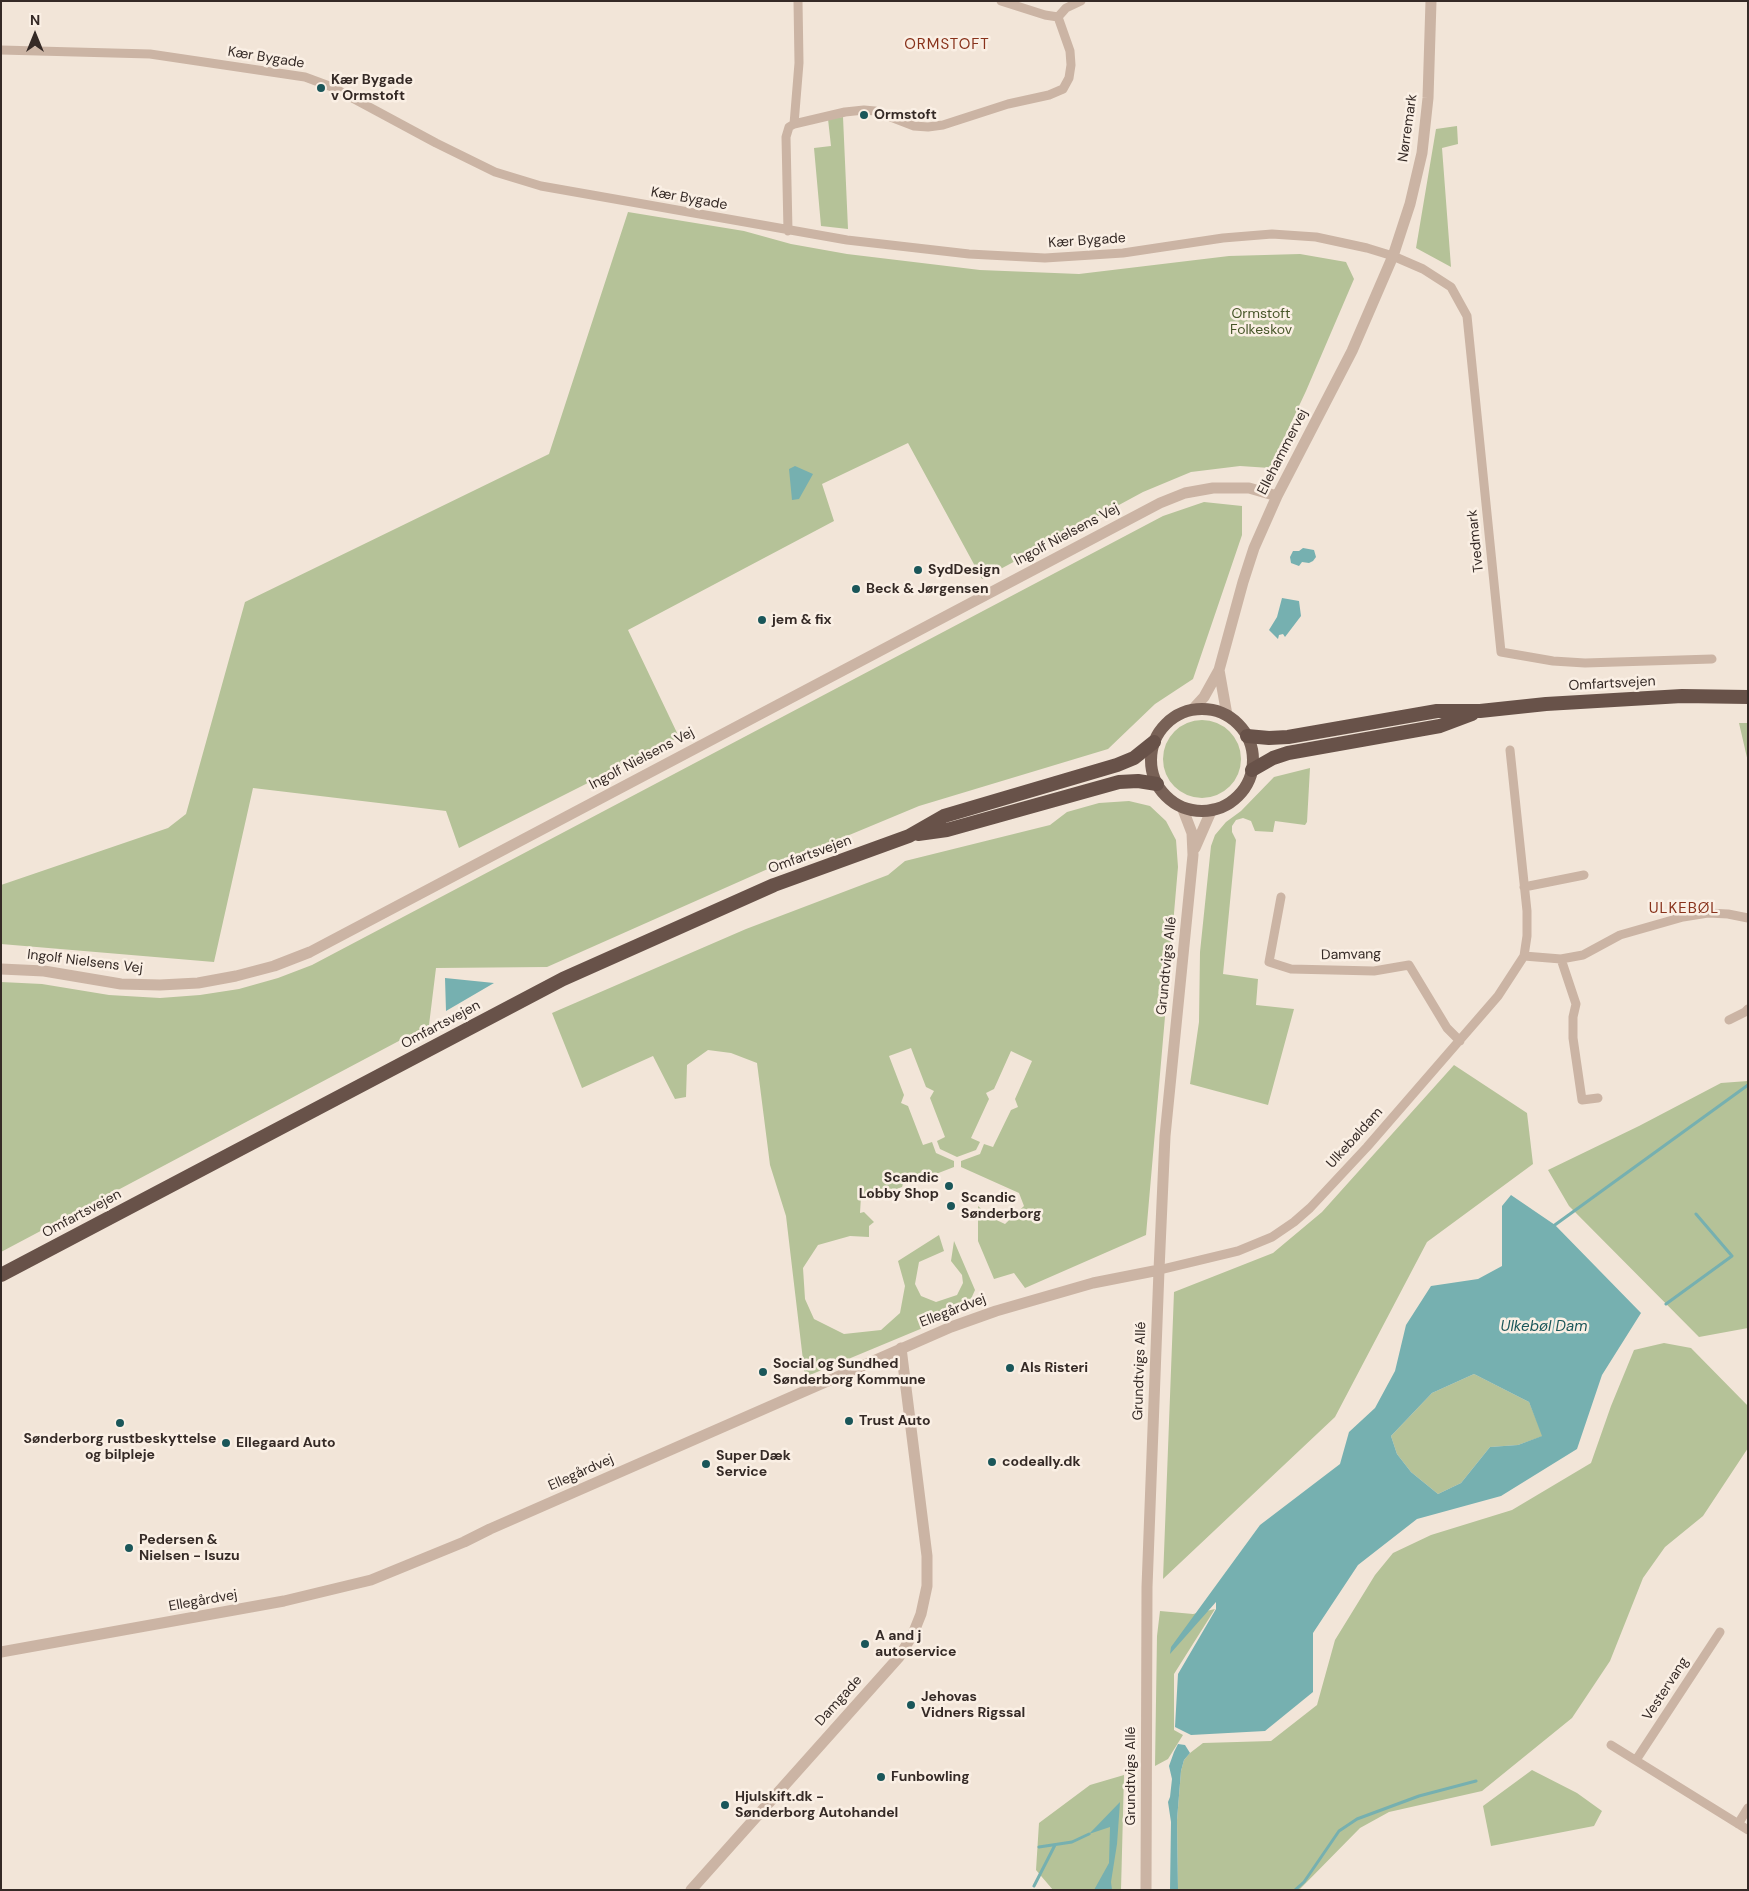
<!DOCTYPE html>
<meta charset="utf-8">
<style>
body{margin:0}
#map{position:relative;width:1749px;height:1891px;overflow:hidden;background:#f2e5d8;font-family:"DM Sans",sans-serif}
canvas{display:block}
.frame{position:absolute;inset:0;border:2px solid #352a26;pointer-events:none}
.north{position:absolute;left:10px;top:10px;width:50px;height:50px;-webkit-text-stroke:4px #faefe4;paint-order:stroke;rotate:0deg;font-size:14px;font-weight:700;line-height:20px;text-align:center;color:#352a26}
.north::after{content:'';display:block;margin:auto;width:18px;height:22px;background:#352a26;clip-path:polygon(50% 0,100% 100%,50% 72%,0 100%)}
</style>
<div id="map">
<canvas width="1749" height="1891"></canvas>
<div class="frame"></div>
<div class="north">N</div>
</div>
<script>
const g = document.querySelector('canvas').getContext('2d');
g.lineJoin = 'round';
function paint(path, color) {
  g.fillStyle = color;
  g.fill(path, 'evenodd');
}
function shape(rows) {
  const path = new Path2D();
  for (const r of rows) {
    if (r.length === 3) {
      path.moveTo(r[0] + r[2], r[1]);
      path.arc(r[0], r[1], r[2], 0, 2 * Math.PI);
      continue;
    }
    path.moveTo(r[0], r[1]);
    for (let i = 2; i < r.length; i += 2) path.lineTo(r[i], r[i + 1]);
  }
  return path;
}
function trace(path, color, width, dash) {
  g.strokeStyle = color;
  g.lineWidth = width;
  g.lineCap = dash ? 'butt' : 'round';
  g.setLineDash(dash || []);
  g.stroke(path);
}
function write(font, color, halo, rows, align = 'center') {
  g.font = font + ' "DM Sans",sans-serif';
  g.lineWidth = 5;
  g.setLineDash([]);
  g.textBaseline = 'middle';
  g.strokeStyle = halo;
  g.fillStyle = color;
  for (const [text, x, y, turn = 0] of rows) {
    g.save();
    g.translate(x, y);
    g.rotate((+turn || 0) * Math.PI / 180);
    g.textAlign = isNaN(turn) ? turn : align;
    if (halo) g.strokeText(text, 0, 0);
    g.fillText(text, 0, 0);
    g.restore();
  }
}
paint(shape([
 [843,117,848,229,821,226,814,148,831,146,828,119],
 [1457,126,1458,144,1442,148,1451,267,1416,248,1436,129],
 [628,212,744,231,791,244,847,254,980,270,1079,274,1229,256,1300,254,1346,262,1354,279,1306,391,1270,468,1240,466,1191,472,1143,492,982,579,908,443,822,484,834,521,628,630,679,737,459,848,446,811,253,788,214,962,1,944,1,885,168,828,186,814,245,602,549,454],
 [1204,502,1242,506,1242,535,1193,679,1155,704,1108,749,919,806,770,868,547,967,436,968,429,1025,1,1252,1,982,42,984,109,995,160,998,200,995,239,989,278,978,312,965,1163,516],
 [1202,759,39],
 [1739,723,1748,723,1748,762],
 [1310,768,1307,822,1305,825,1275,821,1273,832,1255,831,1251,821,1243,818,1236,820,1232,826,1232,832,1236,840,1223,974,1258,979,1256,1005,1294,1009,1268,1105,1190,1084,1199,1022,1200,952,1211,846,1215,835,1226,822,1241,811,1274,777],
 [1129,801,1150,806,1166,821,1176,840,1178,867,1146,1235,1025,1288,1014,1273,994,1279,978,1241,978,1206,992,1218,1005,1224,1024,1206,1019,1193,961,1167,961,1161,980,1154,984,1144,993,1147,1011,1110,1018,1107,1015,1099,1032,1061,1011,1051,994,1089,986,1093,989,1099,971,1138,980,1142,976,1150,957,1157,940,1149,937,1141,945,1137,930,1098,934,1091,926,1087,911,1048,889,1056,904,1095,901,1103,908,1106,923,1145,932,1142,936,1153,954,1161,954,1167,923,1179,917,1176,903,1184,902,1187,870,1199,869,1195,861,1196,860,1213,864,1212,874,1222,869,1226,869,1237,850,1236,818,1245,803,1268,805,1299,814,1319,844,1334,881,1330,900,1313,905,1286,898,1261,939,1235,944,1251,919,1262,915,1284,921,1296,936,1302,957,1295,963,1283,962,1275,951,1261,954,1241,975,1290,966,1310,805,1377,786,1216,770,1165,757,1063,731,1053,708,1050,687,1065,686,1097,675,1099,653,1056,582,1088,552,1013,746,929,888,875,905,861,1050,825,1067,812,1099,803],
 [1454,1065,1527,1113,1533,1164,1427,1242,1335,1417,1163,1579,1174,1292,1273,1253,1322,1212],
 [1748,1081,1748,1328,1699,1337,1569,1206,1548,1170,1639,1126,1721,1083],
 [1664,1343,1691,1348,1748,1406,1748,1448,1703,1516,1665,1547,1643,1578,1610,1661,1572,1718,1482,1791,1389,1812,1360,1828,1299,1890,1178,1890,1177,1820,1181,1771,1184,1760,1190,1753,1203,1743,1271,1741,1317,1705,1335,1640,1375,1575,1393,1553,1431,1535,1512,1510,1591,1463,1611,1406,1634,1350],
 [1474,1374,1529,1402,1543,1436,1518,1445,1490,1447,1461,1483,1438,1494,1411,1472,1397,1454,1391,1436,1432,1393],
 [1215,1609,1174,1674,1174,1730,1183,1735,1168,1759,1155,1766,1157,1636,1160,1611,1193,1614],
 [1532,1770,1577,1793,1602,1811,1594,1826,1491,1846,1483,1806],
 [1124,1775,1121,1890,1053,1890,1036,1870,1039,1823,1090,1785]
]), '#b5c298');
paint(shape([
 [795,466,813,474,799,499,792,500,789,469],
 [1303,548,1314,550,1316,557,1313,561,1309,563,1302,562,1299,566,1291,563,1290,557,1293,551,1299,551],
 [1282,598,1299,601,1301,616,1285,637,1283,634,1279,635,1278,639,1269,630,1277,617],
 [445,978,494,983,446,1011],
 [1511,1195,1555,1225,1641,1313,1602,1375,1577,1449,1501,1496,1417,1519,1358,1565,1313,1633,1313,1692,1265,1731,1191,1735,1175,1727,1178,1674,1216,1609,1216,1602,1170,1654,1171,1647,1260,1525,1340,1464,1349,1432,1375,1408,1395,1371,1406,1325,1431,1286,1478,1279,1502,1266,1502,1206],
 [1474,1374,1529,1402,1542,1436,1518,1445,1490,1447,1461,1483,1438,1494,1411,1472,1397,1454,1391,1436,1432,1393],
 [1178,1744,1185,1745,1190,1753,1184,1760,1181,1771,1177,1820,1178,1890,1170,1890,1171,1822,1168,1802,1170,1797,1172,1779,1169,1766,1174,1752],
 [1120,1802,1117,1844,1111,1882,1112,1890,1094,1890,1109,1863,1110,1827,1089,1834]
]), '#76b0b0');
trace(shape([
 [1552,1227,1748,1085],
 [1666,1304,1732,1256,1696,1214],
 [1039,1847,1072,1842,1089,1834],
 [1034,1886,1055,1845],
 [1295,1890,1304,1882,1339,1831,1357,1819,1419,1796,1476,1781]
]), '#76b0b0', 3);
trace(shape([
 [1001,1,1045,15,1058,17],
 [1,50,150,54,305,77,332,87,436,143,495,172,541,186,847,240,969,254,1045,258,1123,253,1223,238,1272,234,1316,237,1367,248,1393,256,1423,269,1451,287,1467,316,1501,652,1553,661,1585,663,1712,659],
 [794,124,799,63,798,1],
 [788,231,786,137,789,127,794,124,845,112,864,110,875,111,914,126,928,127,943,125,1008,104,1049,95,1063,89,1069,78,1071,65,1070,51,1058,17,1066,8,1081,1],
 [1524,887,1584,875],
 [1281,897,1269,962,1291,969,1374,971,1409,965,1447,1028,1460,1041],
 [1524,956,1561,959,1583,955,1620,935,1683,917,1708,913,1728,914,1748,918],
 [1561,959,1576,1004,1573,1017,1573,1038,1582,1100,1598,1098],
 [1729,1020,1745,1012,1748,1009],
 [1159,1270,1238,1251,1272,1237,1294,1222,1310,1208,1367,1147,1498,996,1524,956,1527,936,1527,911,1510,750],
 [1611,1745,1748,1830],
 [1636,1760,1720,1632],
 [1738,1824,1748,1808]
]), '#cbb4a4', 9);
trace(shape([
 [1219,670,1227,715],
 [1193,709,1204,697,1219,670,1243,582,1254,548,1277,496,1352,351,1393,256,1410,204,1422,153,1428,98,1431,1],
 [1195,848,1212,809],
 [1,969,44,971,121,984,160,985,198,983,236,976,274,966,310,952,1160,503,1185,493,1213,488,1249,488,1277,496],
 [1,1652,284,1601,371,1580,464,1542,490,1529,951,1327,996,1311,1093,1283,1159,1270],
 [691,1890,899,1657,913,1634,921,1614,927,1586,927,1556,901,1348],
 [1146,1890,1147,1587,1159,1270,1165,1136,1193,855,1192,833,1182,807]
]), '#cbb4a4', 11);
trace(shape([
 [1202,760,51]
]), '#786156', 12);
trace(shape([
 [1247,736,1269,738,1288,737,1437,711,1480,711,1546,704,1682,696,1748,697],
 [1252,770,1273,758,1288,753,1440,726,1472,714],
 [918,834,947,830,1119,782,1138,781,1157,784],
 [1,1275,563,979,774,885,909,836,944,816,1117,765,1134,758,1154,742]
]), '#685249', 14);
for (const [x, y, r, color] of [
 [321,88,5,"#1a5659"],
 [864,115,5,"#1a5659"],
 [918,570,5,"#1a5659"],
 [856,589,5,"#1a5659"],
 [762,620,5,"#1a5659"],
 [949,1186,5,"#1a5659"],
 [951,1206,5,"#1a5659"],
 [1010,1368,5,"#1a5659"],
 [763,1372,5,"#1a5659"],
 [849,1421,5,"#1a5659"],
 [120,1423,5,"#1a5659"],
 [226,1443,5,"#1a5659"],
 [992,1462,5,"#1a5659"],
 [706,1464,5,"#1a5659"],
 [129,1548,5,"#1a5659"],
 [865,1644,5,"#1a5659"],
 [911,1705,5,"#1a5659"],
 [881,1777,5,"#1a5659"],
 [725,1805,5,"#1a5659"]
]) {
  const dot = new Path2D();
  dot.arc(x, y, r, 0, 2 * Math.PI);
  g.fillStyle = color;
  g.fill(dot);
  trace(dot, '#faefe4', 2);
}
write('14px', '#352a26', '#faefe4', [
 ["Kær Bygade",266,58,9],
 ["Nørremark",1408,128,-82],
 ["Kær Bygade",689,199,10],
 ["Kær Bygade",1087,241,-4],
 ["Ellehammervej",1283,452,-63],
 ["Ingolf Nielsens Vej",1067,535,-28],
 ["Tvedmark",1476,541,-96],
 ["Omfartsvejen",1612,684,-3],
 ["Ingolf Nielsens Vej",642,759,-28],
 ["Omfartsvejen",810,855,-20],
 ["Damvang",1351,955,-1],
 ["Ingolf Nielsens Vej",85,962,7],
 ["Grundtvigs Allé",1167,966,-84],
 ["Omfartsvejen",441,1025,-28],
 ["Ulkebøldam",1355,1138,-48],
 ["Omfartsvejen",82,1214,-28],
 ["Ellegårdvej",953,1311,-21],
 ["Grundtvigs Allé",1140,1371,-88],
 ["Ellegårdvej",581,1473,-24],
 ["Ellegårdvej",203,1601,-10],
 ["Vestervang",1666,1689,-57],
 ["Damgade",839,1701,-48],
 ["Grundtvigs Allé",1131,1776,-90]
]);
write('bold 14px', '#352a26', '#faefe4', [
 ["Kær Bygade",331,80],
 ["v Ormstoft",331,96],
 ["Ormstoft",874,115],
 ["SydDesign",928,570],
 ["Beck & Jørgensen",866,589],
 ["jem & fix",772,620],
 ["Scandic",939,1178,"right"],
 ["Lobby Shop",939,1194,"right"],
 ["Scandic",961,1198],
 ["Sønderborg",961,1214],
 ["Social og Sundhed",773,1364],
 ["Sønderborg Kommune",773,1380],
 ["Als Risteri",1020,1368],
 ["Trust Auto",859,1421],
 ["Sønderborg rustbeskyttelse",120,1439,"center"],
 ["og bilpleje",120,1455,"center"],
 ["Ellegaard Auto",236,1443],
 ["Super Dæk",716,1456],
 ["Service",716,1472],
 ["codeally.dk",1002,1462],
 ["Pedersen &",139,1540],
 ["Nielsen - Isuzu",139,1556],
 ["A and j",875,1636],
 ["autoservice",875,1652],
 ["Jehovas",921,1697],
 ["Vidners Rigssal",921,1713],
 ["Funbowling",891,1777],
 ["Hjulskift.dk -",735,1797],
 ["Sønderborg Autohandel",735,1813]
], 'left');
write('14px', '#465528', '#faefe4', [
 ["Ormstoft",1261,314],
 ["Folkeskov",1261,330]
]);
g.letterSpacing = '1px';
write('15px', '#88321b', '#faefe4', [
 ["ORMSTOFT",947,45],
 ["ULKEBØL",1684,909]
]);
g.letterSpacing = '0px';
write('italic 15px', '#1a5659', '#faefe4', [
 ["Ulkebøl Dam",1544,1327]
]);
</script>
